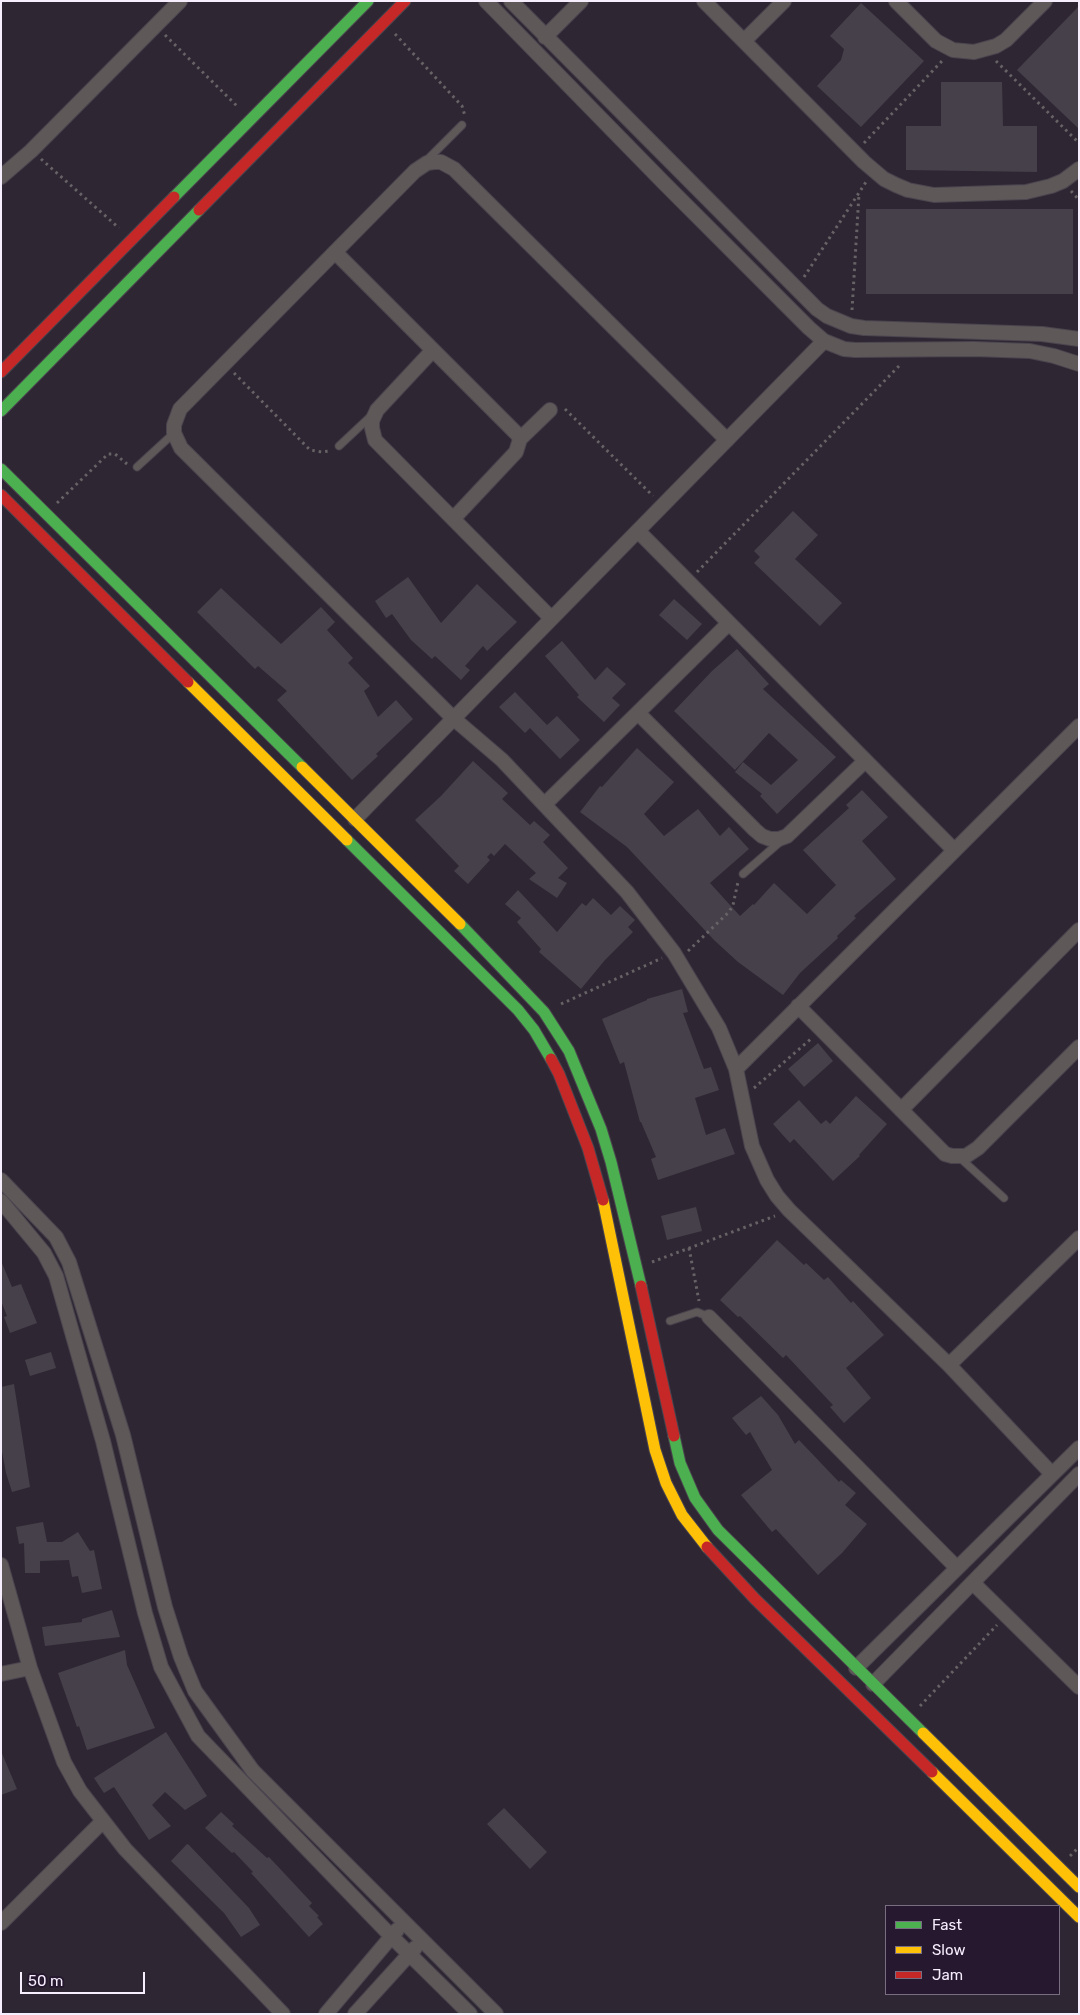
<!DOCTYPE html>
<style>
body{margin:0}
#map{position:relative;width:1080px;height:2015px;overflow:hidden;background:#2e2733;font-family:Rubik,sans-serif}
canvas{display:block}
.frame{position:absolute;inset:0;border:2px solid #f6edfd;pointer-events:none}
.legend{position:absolute;left:885px;top:1905px;width:175px;height:90px;box-sizing:border-box;background:#25182f;border:1px solid #796d81;margin:0;padding:6px 9px;list-style:none;font-size:15px;color:#f6edfd}
.legend li{display:flex;align-items:center;gap:10px;height:25px}
.legend b{width:25px;border:1px solid #796d81}
.scale{position:absolute;left:20px;top:1972px;width:125px;height:22px;box-sizing:border-box;border:2px solid #f6edfd;border-top:0;padding-left:6px;font-size:15px;line-height:18px;white-space:nowrap;color:#f6edfd;-webkit-text-stroke:4px #25182f;paint-order:stroke}
</style>
<div id="map">
<canvas width="1080" height="2015"></canvas>
<div class="frame"></div>
<ul class="legend">
<li><b style="height:6px;background:#4caf50"></b>Fast</li>
<li><b style="height:6px;background:#ffc107"></b>Slow</li>
<li><b style="height:6px;background:#c62828"></b>Jam</li>
</ul>
<div class="scale">50 m</div>
</div>
<script>
const g = document.querySelector('canvas').getContext('2d');
g.lineJoin = 'round';
function paint(path, color) {
  g.fillStyle = color;
  g.fill(path, 'evenodd');
}
function shape(rows) {
  const path = new Path2D();
  for (const r of rows) {
    path.moveTo(r[0], r[1]);
    for (let i = 2; i < r.length; i += 2) path.lineTo(r[i], r[i + 1]);
  }
  return path;
}
function trace(path, color, width, dash) {
  g.strokeStyle = color;
  g.lineWidth = width;
  g.lineCap = dash ? 'butt' : 'round';
  g.setLineDash(dash || []);
  g.stroke(path);
}
paint(shape([
 [861,3,924,61,861,127,817,86,841,60,844,49,830,36],
 [1079,6,1079,129,1017,70],
 [941,82,1002,82,1003,126,1037,126,1037,172,906,170,906,126,941,126],
 [866,209,1073,209,1073,294,866,294],
 [793,511,818,535,795,559,842,603,820,626,754,563,760,557,754,551],
 [408,577,441,623,477,584,517,622,487,651,483,646,465,666,470,670,461,680,435,656,432,659,411,640,392,614,386,618,375,601],
 [221,588,281,644,321,607,335,622,327,630,353,658,348,663,370,686,364,691,378,717,396,700,413,719,376,754,378,756,352,780,277,700,287,691,258,666,255,669,197,612],
 [674,599,702,624,687,640,659,615],
 [562,641,595,680,607,667,626,684,612,698,620,705,604,722,577,697,579,695,545,656],
 [737,649,769,684,763,689,836,757,777,814,760,796,762,794,735,772,743,762,771,785,798,760,769,733,735,770,674,711,712,671],
 [515,692,547,725,557,716,580,740,560,759,530,728,525,733,499,707],
 [637,748,674,782,644,814,664,836,698,809,720,836,729,827,749,849,710,883,740,916,753,904,754,905,774,883,807,914,836,885,803,850,849,808,846,805,862,790,888,817,862,841,896,879,854,916,856,918,837,936,838,938,800,973,783,995,738,962,714,940,627,847,580,812,600,786,602,787],
 [473,761,508,793,502,799,530,825,534,821,550,835,543,842,568,868,558,878,567,883,557,898,529,879,536,873,505,844,494,856,491,853,487,857,490,860,468,884,454,871,459,866,415,820,441,796],
 [518,890,557,932,582,903,586,906,593,898,611,915,620,906,635,920,628,927,633,932,605,960,581,989,539,952,541,949,517,922,521,918,505,904],
 [682,989,688,1012,683,1013,704,1069,711,1067,719,1090,695,1098,706,1135,725,1128,735,1154,658,1180,651,1159,656,1157,641,1122,640,1122,624,1062,620,1064,602,1019,647,1000,647,999],
 [818,1043,833,1061,804,1087,788,1069],
 [856,1096,887,1124,859,1155,860,1156,833,1181,794,1139,790,1143,773,1124,799,1100,821,1124,826,1120,830,1124],
 [696,1207,702,1231,667,1240,661,1216],
 [777,1240,804,1265,806,1263,824,1280,828,1277,851,1303,853,1301,884,1335,846,1368,871,1398,844,1423,830,1407,833,1405,786,1355,783,1358,740,1316,738,1317,720,1300],
 [1,1261,12,1287,21,1284,37,1323,10,1333,4,1317,7,1316,1,1301],
 [51,1352,56,1368,30,1376,25,1360],
 [14,1384,30,1487,12,1492,6,1473,1,1446,1,1387],
 [761,1396,778,1415,795,1444,799,1440,839,1482,841,1480,856,1493,845,1505,867,1524,842,1553,818,1575,776,1529,772,1532,741,1495,772,1470,750,1432,746,1435,732,1418],
 [43,1522,47,1542,62,1542,78,1532,90,1551,94,1550,102,1589,82,1593,78,1576,72,1577,69,1560,40,1561,40,1573,25,1573,24,1543,19,1544,16,1527],
 [112,1610,120,1637,45,1646,42,1627,82,1622,82,1619],
 [125,1650,127,1665,155,1728,87,1750,79,1726,77,1727,58,1673],
 [166,1732,207,1796,185,1810,165,1792,152,1805,171,1826,149,1840,114,1787,104,1793,94,1778],
 [1,1751,17,1789,1,1795],
 [504,1808,547,1852,530,1869,487,1824],
 [221,1812,234,1824,232,1826,267,1858,269,1857,312,1903,309,1906,319,1916,317,1917,323,1924,309,1937,251,1873,253,1872,234,1852,232,1853,205,1828],
 [187,1844,189,1845,249,1908,260,1925,241,1937,224,1913,171,1861]
]), '#45404a');
const lane = shape([
 [425,162,462,125],
 [339,446,371,416],
 [137,467,174,433],
 [743,874,781,841],
 [959,1157,1004,1198],
 [670,1321,697,1312,709,1317]
]);
const street = shape([
 [486,1,664,183,809,328,824,341,844,349,855,350,974,349,1030,351,1054,356,1079,364],
 [511,1,817,309,827,316,851,326,864,328,1042,334,1079,339],
 [704,1,864,162,884,179,896,185,908,190,934,195,1026,192,1051,186,1063,181,1079,169],
 [896,1,936,41,953,50,974,52,996,46,1006,40,1045,1],
 [545,37,581,1],
 [744,41,784,1],
 [1,177,31,151,180,1],
 [335,252,517,434,520,439,516,452,453,519],
 [433,350,377,410,372,421,372,428,375,440,551,618],
 [520,439,550,410],
 [727,440,454,169,441,162,434,162,427,163,415,171,335,252,180,409,174,425,174,433,181,448,453,718,502,760,627,892,674,953,719,1028,736,1069,752,1146,767,1180,777,1196,789,1210,949,1365,1052,1474],
 [638,531,954,850],
 [638,713,755,830,762,836,770,839,779,839,787,836,865,761],
 [545,804,728,624],
 [355,819,824,341],
 [798,1006,945,1154,952,1156,966,1156,978,1148,1079,1047],
 [736,1069,1079,726],
 [901,1110,1079,930],
 [1,1180,56,1237,69,1262,123,1435,165,1607,181,1657,195,1691,253,1771,496,2014],
 [1,1201,44,1253,56,1276,103,1441,145,1613,161,1667,198,1736,391,1936,470,2014],
 [709,1317,957,1568],
 [949,1365,1079,1238],
 [1,1565,30,1668,64,1762,80,1791,125,1849,283,2014],
 [973,1583,1079,1687],
 [856,1668,1079,1448],
 [1,1674,30,1668],
 [873,1684,1079,1474],
 [1,1923,102,1822],
 [326,2014,397,1930],
 [355,2014,415,1948]
]);
const fast = shape([
 [174,197,368,1],
 [1,411,199,210],
 [1,469,302,767],
 [347,840,518,1010,534,1030,551,1059],
 [460,924,544,1012,569,1051,601,1129,611,1162,641,1286],
 [674,1436,680,1463,695,1498,718,1530,923,1733]
]);
const slow = shape([
 [188,682,347,840],
 [302,767,460,924],
 [603,1200,655,1450,666,1483,682,1515,707,1547],
 [923,1733,1079,1887],
 [932,1772,1079,1917]
]);
const jam = shape([
 [199,210,405,1],
 [1,372,174,197],
 [1,495,188,682],
 [551,1059,559,1074,588,1148,603,1200],
 [641,1286,674,1436],
 [707,1547,755,1599,932,1772]
]);
trace(lane, '#4a444e', 9);
trace(street, '#4a444e', 16);
trace(fast, '#4a444e', 13);
trace(slow, '#4a444e', 13);
trace(jam, '#4a444e', 13);
trace(shape([
 [395,34,462,106,465,116],
 [165,35,239,108],
 [996,61,1079,143],
 [864,143,942,61],
 [41,159,119,228],
 [1071,191,1079,200],
 [804,277,866,182],
 [852,310,859,194],
 [234,373,310,450,322,452,330,451],
 [565,409,653,496],
 [57,503,108,454,115,454,127,464],
 [697,572,901,364],
 [688,951,729,912,733,905,738,882],
 [561,1004,662,958],
 [754,1088,812,1038],
 [689,1248,699,1301],
 [652,1262,775,1216],
 [920,1706,997,1625],
 [1070,1856,1079,1847]
]), '#676266', 3, [2.5, 4]);
trace(lane, '#5e5859', 7);
trace(street, '#5e5859', 14);
trace(fast, '#4caf50', 11);
trace(slow, '#ffc107', 11);
trace(jam, '#c62828', 11);
</script>
